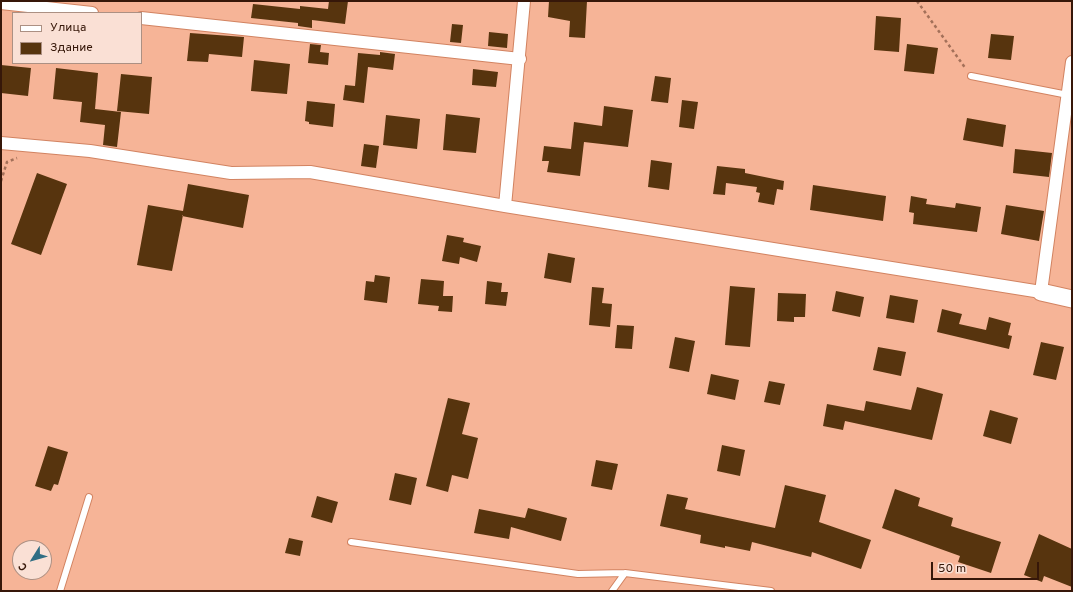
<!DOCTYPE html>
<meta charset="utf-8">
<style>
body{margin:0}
#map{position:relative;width:1073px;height:592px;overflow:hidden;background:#f6b497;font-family:Overpass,sans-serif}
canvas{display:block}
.frame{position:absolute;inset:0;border:2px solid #361709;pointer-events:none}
.legend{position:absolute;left:12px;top:12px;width:130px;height:52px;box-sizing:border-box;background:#fae0d5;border:1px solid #ac9083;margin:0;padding:5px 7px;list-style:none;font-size:12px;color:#361709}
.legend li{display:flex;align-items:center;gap:8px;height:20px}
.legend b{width:20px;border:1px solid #ac9083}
.north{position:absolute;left:12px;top:540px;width:40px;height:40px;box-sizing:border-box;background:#fae0d5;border:1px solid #ac9083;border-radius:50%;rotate:233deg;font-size:11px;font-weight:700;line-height:16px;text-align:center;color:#361709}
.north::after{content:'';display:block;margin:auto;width:14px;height:18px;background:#306e84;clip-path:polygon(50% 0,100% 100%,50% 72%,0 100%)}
.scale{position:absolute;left:931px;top:562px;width:108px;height:18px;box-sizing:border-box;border:2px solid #361709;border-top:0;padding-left:5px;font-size:12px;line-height:14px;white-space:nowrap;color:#361709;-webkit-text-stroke:3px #fae0d5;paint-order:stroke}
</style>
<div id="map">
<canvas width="1073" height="592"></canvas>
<div class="frame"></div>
<ul class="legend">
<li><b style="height:5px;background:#fff"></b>Улица</li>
<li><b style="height:11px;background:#57340e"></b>Здание</li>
</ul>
<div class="north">С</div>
<div class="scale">50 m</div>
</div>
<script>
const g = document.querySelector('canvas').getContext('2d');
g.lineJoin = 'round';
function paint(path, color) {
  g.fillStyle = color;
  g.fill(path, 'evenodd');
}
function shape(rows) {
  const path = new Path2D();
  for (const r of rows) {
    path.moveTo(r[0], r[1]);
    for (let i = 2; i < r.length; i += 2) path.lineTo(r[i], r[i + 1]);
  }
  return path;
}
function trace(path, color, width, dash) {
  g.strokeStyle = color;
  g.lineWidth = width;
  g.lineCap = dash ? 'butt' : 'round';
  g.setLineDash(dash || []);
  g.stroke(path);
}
paint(shape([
 [329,1,348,1,345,24,312,20,312,28,298,26,298,23,251,18,253,4,300,9,300,6,328,9],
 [549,1,587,1,585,38,569,37,570,21,548,17],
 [876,16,901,18,899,52,874,50],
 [452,24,463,25,461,43,450,42],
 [489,32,508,34,507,48,488,46],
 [190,33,244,37,242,57,209,54,208,62,187,61],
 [991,34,1014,36,1011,60,988,58],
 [310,44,321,45,320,52,329,53,328,65,308,63],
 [907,44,938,48,934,74,904,71],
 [380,52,395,54,393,70,368,67,364,103,343,100,345,85,355,86,358,53,380,55],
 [254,60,290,64,287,94,251,91],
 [1,65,31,68,28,96,1,93],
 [56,68,98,73,95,109,121,112,117,147,103,145,105,125,80,122,82,102,53,99],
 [473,69,498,72,496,87,472,85],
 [121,74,152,77,149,114,117,111],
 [655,76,671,78,668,103,651,101],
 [682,100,698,102,694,129,679,127],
 [307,101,335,104,333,127,309,124,309,122,305,121],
 [604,106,633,110,628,147,584,142,580,176,547,172,549,161,542,161,544,146,571,149,574,122,602,126],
 [446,114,480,118,476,153,443,150],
 [386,115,420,119,417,149,383,145],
 [967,118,1006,125,1003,147,963,140],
 [364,144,379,146,376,168,361,166],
 [1015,149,1052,153,1049,177,1013,173],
 [651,160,672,163,669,190,648,187],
 [717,166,745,169,745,173,784,181,783,190,777,189,774,205,758,202,760,193,756,192,757,187,726,183,725,195,713,194],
 [37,173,67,184,41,255,11,244],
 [188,184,249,195,243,228,182,216,183,215,172,271,137,265,148,205,183,211],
 [813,185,886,196,883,221,810,210],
 [911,196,927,199,926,204,955,208,956,203,981,207,977,232,913,224,914,213,909,212],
 [1006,205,1044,211,1039,241,1001,234],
 [447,235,464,238,463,242,481,246,477,262,460,257,459,264,442,261],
 [548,253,575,258,571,283,544,278],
 [375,275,390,277,387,303,364,300,366,281,374,282],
 [421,279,444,281,443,296,453,296,452,312,438,311,439,306,418,304],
 [487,281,502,283,501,292,508,292,506,306,485,304],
 [730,286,755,288,750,347,725,345],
 [592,287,604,288,602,303,612,304,610,327,589,325],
 [836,291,864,297,860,317,832,311],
 [778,293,806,294,805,317,794,317,794,322,777,321],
 [890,295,918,300,914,323,886,318],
 [942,309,962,314,959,324,986,330,989,317,1011,323,1008,335,1012,336,1009,349,937,332],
 [617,325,634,326,632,349,615,348],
 [675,337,695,341,689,372,669,368],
 [1041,342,1064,347,1056,380,1033,375],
 [878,347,906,352,901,376,873,370],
 [711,374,739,380,735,400,707,394],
 [769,381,785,384,780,405,764,402],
 [917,387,943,394,932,440,845,421,843,430,823,426,827,404,864,411,866,401,911,410],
 [448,398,470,403,462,434,478,438,468,479,452,475,448,492,426,486],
 [990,410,1018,418,1011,444,983,436],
 [722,445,745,450,740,476,717,471],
 [48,446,68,452,58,485,54,484,51,491,35,486],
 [596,460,618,464,612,490,591,486],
 [395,473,417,478,411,505,389,500],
 [785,485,826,495,819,522,871,540,861,569,812,552,811,557,752,542,750,551,725,546,725,548,700,543,701,535,660,526,667,494,688,498,685,509,775,528],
 [895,489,920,498,918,506,953,518,951,526,1001,542,991,573,958,562,960,556,882,528],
 [317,496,338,502,332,523,311,517],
 [528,508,567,518,561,541,511,527,509,539,474,533,479,509,525,518],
 [1039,534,1072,549,1072,587,1044,576,1042,582,1024,575],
 [289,538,303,541,300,556,285,553]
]), '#57340e');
const lane = shape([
 [971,76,1068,95],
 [351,542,578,574,625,573],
 [60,591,89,497],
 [612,591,625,573,771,591]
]);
const street = shape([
 [1,3,92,13],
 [141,18,520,59],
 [1,143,90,151,231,173,310,172,505,206,1041,292,1072,62],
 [505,206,524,1]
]);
const secondary = shape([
 [1041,292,1072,299]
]);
trace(lane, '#d28361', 8);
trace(street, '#d28361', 14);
trace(secondary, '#d28361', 19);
trace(shape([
 [917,1,966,69],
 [1,181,7,162,17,158]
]), '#a37059', 2.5, [3, 3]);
trace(lane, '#fff', 6);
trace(street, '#fff', 12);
trace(secondary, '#fff', 17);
</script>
